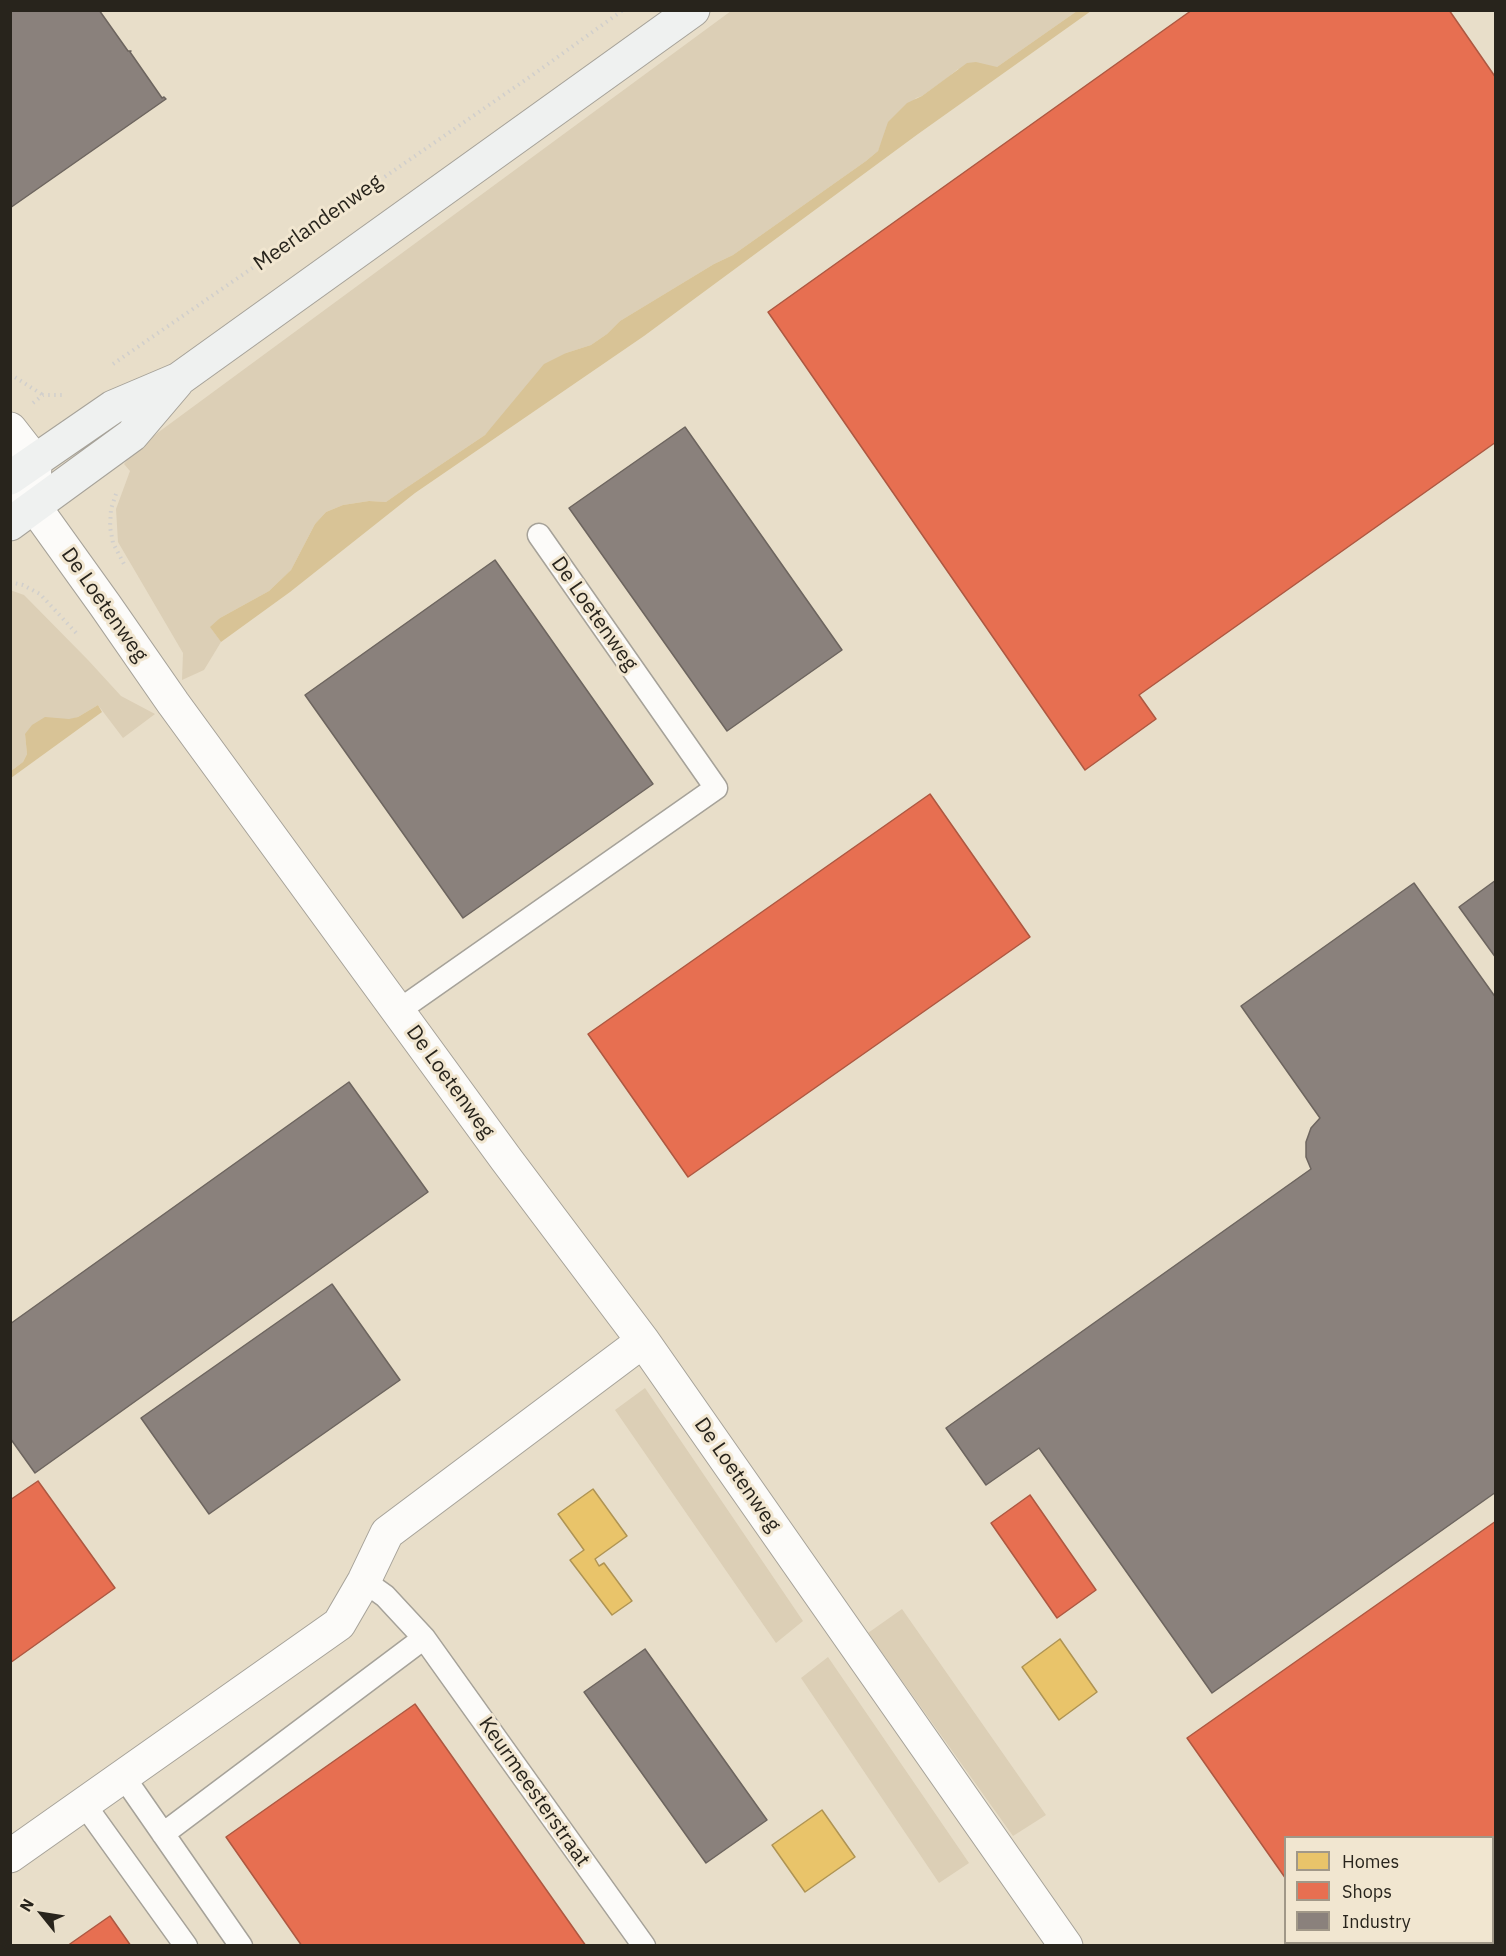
<!DOCTYPE html>
<style>
body{margin:0}
#map{position:relative;width:1506px;height:1956px;overflow:hidden;background:#e9e3d8;font-family:"IBM Plex Sans",sans-serif}
canvas{display:block}
.frame{position:absolute;inset:0;border:12px solid #28241c;pointer-events:none}
.legend{position:absolute;left:1284px;top:1836px;width:210px;height:108px;box-sizing:border-box;background:#f1e6d0;border:2px solid #a19888;margin:0;padding:8px 10px;list-style:none;font-size:18px;color:#28241c}
.legend li{display:flex;align-items:center;gap:12px;height:30px}
.legend b{width:30px;border:2px solid #a19888}
.north{position:absolute;left:12px;top:1884px;width:60px;height:60px;-webkit-text-stroke:4px #f1e6d0;paint-order:stroke;rotate:300deg;font-size:16px;font-weight:700;line-height:24px;text-align:center;color:#28241c}
.north::after{content:'';display:block;margin:auto;width:21px;height:27px;background:#28241c;clip-path:polygon(50% 0,100% 100%,50% 72%,0 100%)}
</style>
<div id="map">
<canvas width="1506" height="1956"></canvas>
<div class="frame"></div>
<ul class="legend">
<li><b style="height:16px;background:#e9c46a"></b>Homes</li>
<li><b style="height:16px;background:#e76f51"></b>Shops</li>
<li><b style="height:16px;background:#8a817c"></b>Industry</li>
</ul>
<div class="north">N</div>
</div>
<script>
const g = document.querySelector('canvas').getContext('2d');
g.lineJoin = 'round';
function paint(path, color) {
  g.fillStyle = color;
  g.fill(path, 'evenodd');
}
function shape(rows) {
  const path = new Path2D();
  for (const r of rows) {
    path.moveTo(r[0], r[1]);
    for (let i = 2; i < r.length; i += 2) path.lineTo(r[i], r[i + 1]);
  }
  return path;
}
function trace(path, color, width, dash) {
  g.strokeStyle = color;
  g.lineWidth = width;
  g.lineCap = dash ? 'butt' : 'round';
  g.setLineDash(dash || []);
  g.stroke(path);
}
function write(font, color, halo, rows, align = 'center') {
  g.font = font + ' "IBM Plex Sans",sans-serif';
  g.lineWidth = 6;
  g.setLineDash([]);
  g.textBaseline = 'middle';
  g.strokeStyle = halo;
  g.fillStyle = color;
  for (const [text, x, y, turn = 0] of rows) {
    g.save();
    g.translate(x, y);
    g.rotate((+turn || 0) * Math.PI / 180);
    g.textAlign = isNaN(turn) ? turn : align;
    if (halo) g.strokeText(text, 0, 0);
    g.fillText(text, 0, 0);
    g.restore();
  }
}
paint(shape([
 [11,11,1495,11,1495,1945,11,1946],
 [1286,1838,1492,1838,1492,1942,1286,1942]
]), '#e8dec9');
paint(shape([
 [731,11,1077,11,997,67,958,69,947,78,922,96,916,98,883,139,878,151,866,161,733,255,714,264,620,321,607,334,591,345,566,353,485,435,403,490,386,502,369,501,343,505,326,512,315,524,291,570,269,591,220,618,211,628,221,642,204,670,182,680,183,653,118,542,116,509,130,471,124,464,137,448],
 [10,590,24,595,88,660,121,696,155,714,123,738,98,705,78,717,25,734,27,754,23,762,11,771],
 [645,1388,803,1621,776,1643,615,1410],
 [902,1609,1046,1815,1013,1836,868,1633],
 [828,1657,969,1863,939,1883,801,1678]
]), '#dccfb6');
paint(shape([
 [1077,11,1091,11,918,134,644,336,415,493,290,592,221,642,210,627,220,618,269,591,291,570,315,524,326,512,343,505,369,501,386,502,403,490,485,435,544,364,566,353,591,345,607,334,620,321,714,264,733,255,866,161,878,151,888,122,907,103,922,96,967,63,976,62,997,67],
 [98,705,102,712,11,778,11,771,23,762,27,754,25,734,32,725,45,717,69,719,78,717]
]), '#d8c396');
const homes = shape([
 [593,1489,627,1536,595,1559,599,1566,604,1563,632,1601,612,1615,570,1560,584,1550,558,1514,593,1489],
 [1060,1639,1097,1692,1059,1720,1022,1667,1060,1639],
 [822,1810,855,1857,805,1892,772,1845,822,1810]
]);
paint(homes, '#e9c46a');
trace(homes, '#af9453', 1.5);
const shops = shape([
 [1192,10,1449,10,1496,78,1496,442,1139,695,1156,719,1085,770,768,312,1192,10],
 [930,794,1030,937,688,1177,588,1034,930,794],
 [38,1481,115,1588,10,1663,10,1500,38,1481],
 [1030,1495,1096,1590,1057,1618,991,1523,1030,1495],
 [1496,1521,1496,1946,1332,1946,1330,1942,1492,1942,1492,1838,1286,1838,1286,1879,1187,1738,1496,1521],
 [415,1704,586,1946,302,1946,226,1837,415,1704],
 [110,1916,131,1946,67,1946,110,1916]
]);
paint(shops, '#e76f51');
trace(shops, '#ae5841', 1.5);
const industry = shape([
 [10,10,99,10,128,51,131,51,130,52,162,98,164,97,166,99,10,208,10,10],
 [685,427,842,650,727,731,569,508,685,427],
 [495,560,653,784,463,918,305,695,495,560],
 [1496,880,1496,958,1459,907,1496,880],
 [1414,883,1496,998,1496,1492,1212,1693,1039,1448,986,1485,946,1428,1311,1169,1306,1157,1306,1142,1311,1128,1320,1118,1241,1006,1414,883],
 [349,1082,428,1192,35,1473,10,1438,10,1324,349,1082],
 [332,1284,400,1380,209,1514,141,1418,332,1284],
 [645,1649,767,1820,706,1863,584,1692,645,1649]
]);
paint(industry, '#8a817c');
trace(industry, '#6d655f', 1.5);
const lane = shape([
 [398,1011,716,788,539,535],
 [364,1581,385,1596,424,1638,644,1946],
 [123,1776,241,1946],
 [84,1804,186,1946],
 [163,1834,424,1638]
]);
const street = shape([
 [10,429,35,461,34,490],
 [10,496,34,506,105,605,173,703,506,1159,643,1341,1066,1946],
 [10,1856,339,1624,364,1581,387,1533,643,1341]
]);
const secondary = shape([
 [10,478,113,407,179,379,693,10],
 [10,524,132,435,177,382]
]);
trace(lane, '#a6a299', 25);
trace(street, '#a6a299', 35);
trace(secondary, '#a6a299', 35);
trace(shape([
 [113,364,534,74,623,10],
 [10,374,43,395],
 [33,403,43,395,64,395],
 [116,494,111,509,110,527,113,543,125,566],
 [10,582,23,585,40,594,79,636]
]), '#d1cfcc', 4, [1.5, 4.5]);
trace(lane, '#fcfbf9', 22);
trace(street, '#fcfbf9', 33);
trace(secondary, '#eff1f0', 33);
write('21px', '#28241c', '#f1e6d0', [
 ["Meerlandenweg",318,223,-35],
 ["De Loetenweg",104,605,55],
 ["De Loetenweg",594,614,55],
 ["De Loetenweg",450,1082,54],
 ["De Loetenweg",737,1475,55],
 ["Keurmeesterstraat",534,1792,55]
]);
</script>
